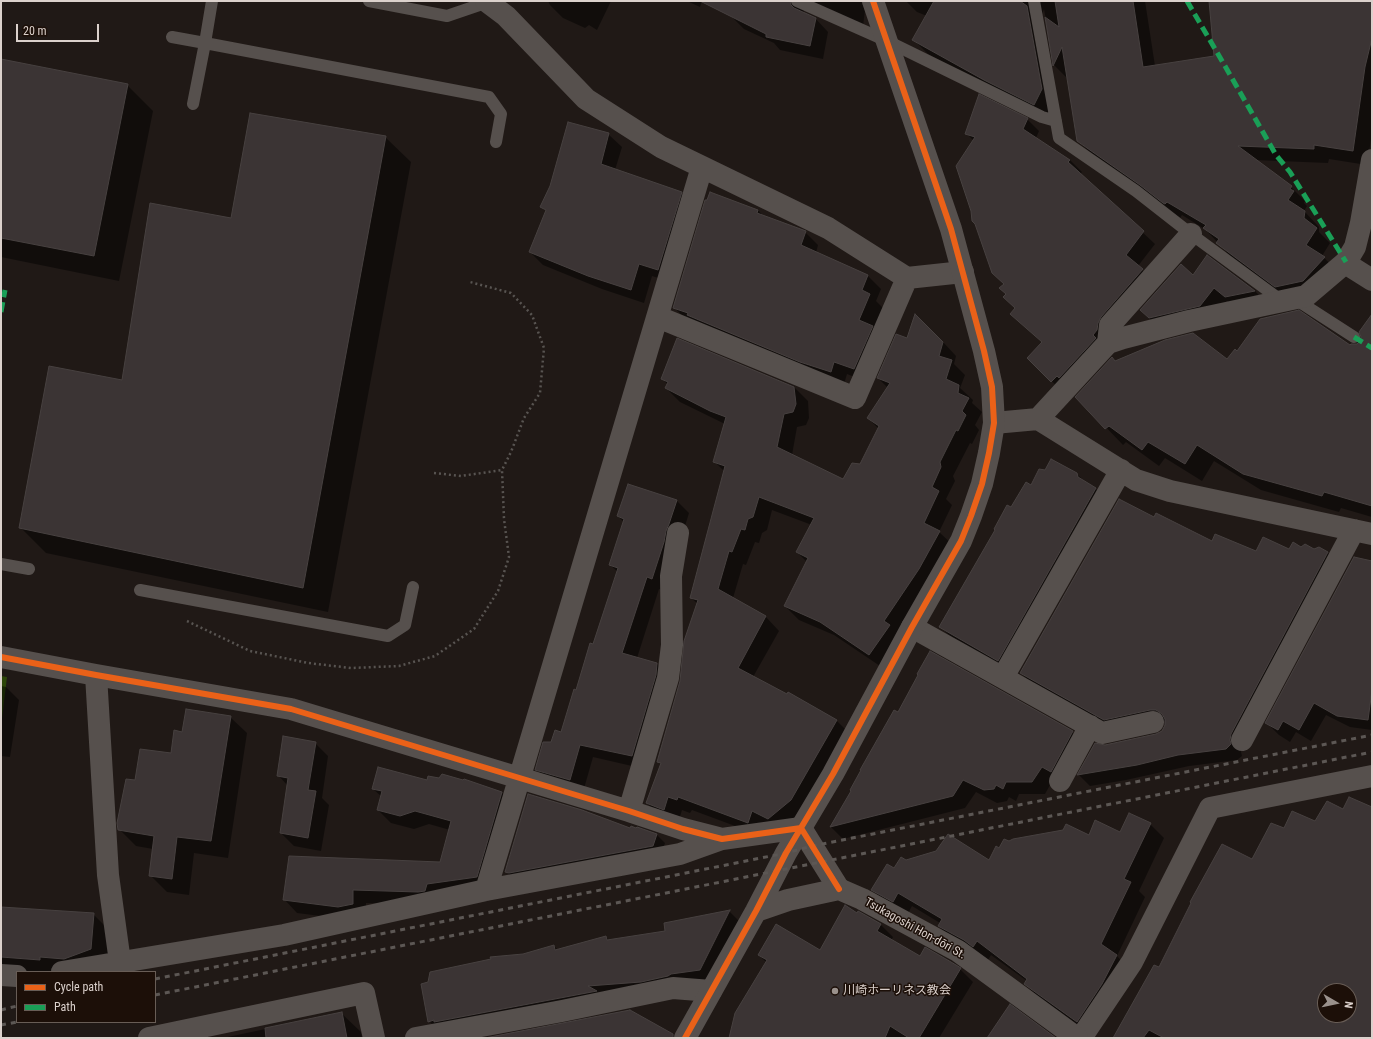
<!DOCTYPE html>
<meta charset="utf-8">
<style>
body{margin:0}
#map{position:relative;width:1373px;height:1039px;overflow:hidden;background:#201916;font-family:"Roboto Condensed",sans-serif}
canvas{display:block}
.frame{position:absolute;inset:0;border:2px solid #dbd1cc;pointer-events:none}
.legend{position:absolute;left:16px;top:971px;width:140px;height:52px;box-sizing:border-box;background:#1c0f08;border:1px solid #685d56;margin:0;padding:5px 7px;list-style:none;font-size:12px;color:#dbd1cc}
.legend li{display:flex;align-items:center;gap:8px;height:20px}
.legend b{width:20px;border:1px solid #685d56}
.north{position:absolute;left:1317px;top:983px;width:40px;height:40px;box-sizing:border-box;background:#1c0f08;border:1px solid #685d56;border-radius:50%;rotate:99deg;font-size:11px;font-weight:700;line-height:16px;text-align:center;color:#dbd1cc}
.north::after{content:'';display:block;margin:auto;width:14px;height:18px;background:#9a918c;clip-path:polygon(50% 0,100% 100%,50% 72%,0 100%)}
.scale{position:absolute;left:16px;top:24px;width:83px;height:18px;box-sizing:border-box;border:2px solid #dbd1cc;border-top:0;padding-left:5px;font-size:12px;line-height:14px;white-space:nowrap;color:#dbd1cc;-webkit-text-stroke:3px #1c0f08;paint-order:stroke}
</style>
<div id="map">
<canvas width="1373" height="1039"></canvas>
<div class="frame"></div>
<ul class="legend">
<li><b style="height:5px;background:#ea6118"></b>Cycle path</li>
<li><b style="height:5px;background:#1a9f57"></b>Path</li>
</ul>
<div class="north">N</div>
<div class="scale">20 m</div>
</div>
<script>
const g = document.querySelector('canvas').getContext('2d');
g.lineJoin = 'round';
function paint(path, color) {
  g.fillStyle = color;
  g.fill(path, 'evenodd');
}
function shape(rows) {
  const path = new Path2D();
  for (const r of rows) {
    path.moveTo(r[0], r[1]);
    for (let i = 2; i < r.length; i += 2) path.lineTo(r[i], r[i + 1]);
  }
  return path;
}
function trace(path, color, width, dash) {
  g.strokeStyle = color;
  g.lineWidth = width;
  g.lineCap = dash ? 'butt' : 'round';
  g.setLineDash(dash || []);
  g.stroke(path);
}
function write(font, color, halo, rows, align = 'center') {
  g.font = font + ' "Roboto Condensed","Noto Sans JP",sans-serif';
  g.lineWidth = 3;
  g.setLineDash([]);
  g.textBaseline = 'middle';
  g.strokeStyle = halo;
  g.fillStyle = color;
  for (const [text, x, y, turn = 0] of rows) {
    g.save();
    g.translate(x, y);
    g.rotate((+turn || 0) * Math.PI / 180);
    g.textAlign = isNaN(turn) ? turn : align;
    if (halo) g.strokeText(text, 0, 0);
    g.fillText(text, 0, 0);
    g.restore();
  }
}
paint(shape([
 [1,676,7,677,1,727]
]), '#2d4609');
paint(shape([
 [548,1,611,1,597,30,589,25,585,28,563,18,550,5],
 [687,1,702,1,700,7],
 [738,1,861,1,865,10,863,26,805,8,803,13,815,18,828,32,823,59,780,50,774,43,744,29,731,16],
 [906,1,1145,1,1155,66,1215,57,1210,1,1372,1,1372,133,1367,165,1329,159,1328,163,1255,160,1291,187,1305,201,1304,203,1307,206,1304,211,1319,227,1319,232,1330,243,1322,256,1339,272,1290,301,1232,258,1206,230,1182,215,1180,218,1179,217,1093,155,1078,141,1068,79,1054,65,1044,9,1041,17,1049,119,990,89,928,54,914,40,927,16,917,12],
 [1,60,127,85,153,111,119,281,1,257],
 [1027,119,1039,131,1036,138,1070,160,1082,172,1080,174,1155,244,1138,266,1154,282,1064,393,1028,358,1043,343,1011,314,1016,308,1007,294,974,141,966,133],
 [608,134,622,147,615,170,681,193,694,206,671,282,652,276,644,303,602,289,543,265,530,252,546,211,541,207],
 [385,137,411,162,328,612,46,553,20,527,123,382,232,219],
 [758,210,764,217,805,232,818,245,816,253,868,276,881,289,876,301,883,308,867,382,847,374,844,384,687,321,674,307],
 [1208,257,1255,291,1267,304,1239,309,1227,301,1213,319,1154,323,1141,310,1193,277],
 [1372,316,1372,517,1341,508,1339,512,1261,490,1214,461,1202,481,1165,458,1159,466,1126,442,1123,445,1077,397,1115,362,1227,361,1238,352,1350,346,1357,345,1361,342],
 [908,340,943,342,956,356,954,364,965,375,960,388,973,400,972,403,982,412,975,425,979,430,972,444,970,443,953,476,955,481,946,499,952,505,939,532,953,545,883,668,834,635,799,620,785,606,807,562,797,552,812,525,772,510,767,530,762,533,759,543,755,542,746,565,743,564,733,598,766,617,779,631,753,677,836,720,850,734,804,814,762,836,692,810,690,813,682,810,678,823,660,817,647,803,661,765,658,761,681,682,698,604,691,598,725,472,715,462,725,424,680,402,666,388,668,385,662,378,794,387,808,401,809,418,806,425,797,427,792,455,844,480,860,465,879,429,868,418,888,388,878,378],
 [1077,474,1087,484,1096,489,1107,501,1010,672,952,638,940,626,996,530,1011,509,1031,486],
 [677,501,689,513,665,591,659,589,637,658,657,664,670,676,645,769,593,757,583,792,549,782,536,769,552,743,561,733,594,646,618,572,610,565,624,522,618,516],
 [1154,518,1212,543,1257,553,1289,551,1302,548,1328,553,1339,564,1242,746,1241,752,1242,756,1237,760,1189,766,1126,780,1090,786,1079,775,1095,744,1105,746,1156,735,1162,732,1166,726,1166,721,1116,731,1032,684,1021,673],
 [1372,563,1372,730,1350,727,1326,715,1311,741,1296,732,1290,742,1279,735,1267,723],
 [1,686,6,687,19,700,10,757,1,756],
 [898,713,1072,732,1085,745,1054,778,1045,794,1019,794,1016,801,1009,797,1007,801,997,803,976,792,965,808,843,839,831,827],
 [230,717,247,733,228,858,194,853,189,895,167,892,150,875,153,849,136,846,119,829,136,781,172,754,183,733],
 [315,743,328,756,322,798,329,805,321,851,294,846,281,833,288,786,278,775],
 [427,781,502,793,515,806,490,890,432,905,366,903,366,917,352,920,297,913,284,899,441,863,450,830,429,824,414,829,391,823,378,810,382,797,373,789],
 [1372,808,1372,1038,1114,1038,1159,968,1252,860,1284,830,1315,823,1343,810],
 [1325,991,1349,991,1349,1015,1325,1015],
 [1150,824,1164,838,1139,891,1145,897,1117,956,1130,970,1091,1036,1039,998,1025,984,1027,981,991,955,988,960,953,940,939,926,940,923,912,906,907,915,887,904,873,890,894,870,906,861,989,861,1000,849,1009,842,1121,833],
 [631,830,656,834,665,843,661,855,514,880,506,871],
 [1,908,93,914,116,937,112,972,17,972,17,979,1,964],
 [729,911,742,924,713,982,442,1034,429,1021,523,955,554,946,558,950,606,937,609,940,666,931],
 [858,914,880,924,893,937,891,941,920,958,960,969,973,982,939,1038,730,1038,766,962,759,955,821,951],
 [341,1013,361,1032,362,1038,223,1038]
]), '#0007');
const building = shape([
 [700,1,790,1,791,5,794,8,816,18,810,46,766,37,766,34,700,1],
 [934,1,1020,1,1027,6,1042,89,1034,105,984,80,912,40,934,1],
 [1055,1,1133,1,1143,67,1214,56,1209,1,1372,1,1372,38,1365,67,1353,151,1314,145,1314,149,1238,146,1292,186,1290,189,1294,191,1288,200,1305,211,1304,218,1317,228,1306,245,1325,257,1303,281,1275,287,1216,243,1219,239,1203,228,1206,225,1167,202,1165,204,1163,203,1140,185,1077,141,1062,47,1053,66,1045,17,1059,27,1055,1],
 [1,59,128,84,94,256,1,238,1,59],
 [979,94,1028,118,1023,129,1070,160,1068,162,1144,231,1126,255,1143,269,1101,317,1098,323,1097,330,1093,335,1096,338,1059,378,1057,376,1051,382,1027,358,1042,342,1010,314,1015,308,1003,297,1006,294,999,288,1004,284,992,273,975,224,972,221,971,211,956,166,975,137,965,134,979,94],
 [250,113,386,136,303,588,19,528,49,366,122,380,150,203,231,218,250,113],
 [568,122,609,133,601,164,682,192,658,270,639,264,631,290,588,276,529,252,546,210,540,207,550,186,568,122],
 [710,192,758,210,757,213,806,231,801,245,868,275,862,290,870,294,859,320,873,326,854,369,834,362,831,372,800,362,687,315,688,313,673,308,705,200,707,200,710,192],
 [1207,255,1255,291,1225,297,1214,288,1200,306,1149,318,1140,310,1181,264,1193,275,1207,255],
 [1299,310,1350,345,1351,344,1357,344,1360,341,1361,337,1359,332,1372,314,1372,506,1324,492,1322,496,1243,474,1197,445,1185,464,1148,442,1142,450,1109,426,1105,429,1075,397,1112,357,1115,361,1165,340,1193,333,1227,359,1235,349,1237,351,1260,319,1299,310],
 [915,314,943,342,939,356,952,360,946,379,959,385,958,393,969,398,962,411,966,415,958,431,956,430,940,462,941,467,932,487,939,491,924,523,940,531,919,569,884,621,890,625,869,655,820,622,784,606,808,558,796,552,814,518,759,497,753,517,748,519,745,530,741,529,732,552,729,551,718,589,766,616,738,668,787,694,788,692,837,720,791,800,768,819,752,811,748,823,678,797,677,800,668,797,664,810,646,803,661,763,657,762,680,681,684,641,698,600,690,598,725,466,713,462,726,417,710,411,665,388,668,382,661,379,677,338,794,387,796,404,793,412,784,414,777,447,843,479,852,463,860,464,879,426,867,418,890,383,877,378,896,334,907,338,915,314],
 [1051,459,1077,473,1078,477,1096,488,998,661,939,627,995,530,994,529,1007,505,1011,507,1026,482,1031,485,1039,469,1045,470,1051,459],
 [628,484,677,500,669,524,666,531,664,542,652,579,647,577,622,653,657,663,656,675,632,756,580,745,570,780,535,770,543,742,551,742,555,730,561,732,574,689,576,690,590,643,593,644,618,568,609,565,624,519,617,516,628,484],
 [1119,499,1154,517,1156,513,1212,541,1215,534,1256,551,1263,537,1289,549,1293,542,1301,547,1305,544,1314,549,1319,547,1328,552,1231,734,1230,740,1231,744,1226,749,1178,755,1137,765,1077,775,1095,743,1105,745,1156,734,1162,731,1165,725,1165,719,1162,714,1156,710,1150,710,1104,720,1020,673,1119,499],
 [1354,557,1372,561,1372,690,1368,720,1337,716,1314,703,1299,730,1283,721,1278,730,1265,723,1354,557],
 [930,651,1073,731,1051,772,1042,767,1032,782,1006,782,1003,789,996,785,994,789,984,790,963,780,953,796,830,827,851,791,850,790,861,770,860,770,894,710,898,712,918,675,917,674,930,651],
 [186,709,231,716,211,841,177,837,172,879,149,876,154,836,118,830,117,823,126,779,135,780,140,749,171,753,174,730,182,732,186,709],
 [283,736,316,742,308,790,316,791,308,838,280,833,288,778,277,776,283,736],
 [378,767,427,780,428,776,439,778,442,774,463,780,464,779,502,792,477,877,427,884,425,891,418,892,353,890,353,904,338,907,283,900,289,856,440,862,451,821,415,811,400,816,377,810,382,791,372,789,378,767],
 [528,794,582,810,630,828,631,826,636,828,637,827,657,834,653,846,509,873,505,872,528,794],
 [1349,797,1372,807,1372,1038,1164,1038,1149,1030,1143,1038,1113,1038,1154,965,1159,967,1191,903,1190,902,1222,844,1252,859,1271,823,1284,828,1292,811,1315,821,1327,801,1343,809,1349,797],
 [1325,991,1349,991,1349,1015,1325,1015,1325,991],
 [1129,813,1151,823,1124,879,1131,882,1101,944,1117,955,1102,984,1077,1022,1024,984,1027,979,977,941,973,947,964,940,938,926,942,919,898,893,893,902,871,890,887,864,894,868,901,857,906,860,936,851,948,834,989,860,996,846,999,848,1004,839,1009,841,1013,839,1063,830,1066,824,1089,835,1095,820,1120,832,1129,813],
 [845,905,857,913,858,911,881,924,877,931,920,956,925,947,951,962,961,968,919,1038,909,1038,890,1026,885,1038,729,1038,735,1013,767,960,758,955,776,924,820,950,845,905],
 [1,907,94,913,91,949,64,959,40,957,40,960,1,957,1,907],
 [730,910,700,970,671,974,668,976,641,982,588,986,597,991,434,1022,434,1020,428,1022,421,984,428,982,430,972,491,959,490,957,523,954,554,945,555,950,606,936,607,940,665,931,664,923,730,910],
 [1010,1004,1056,1038,987,1038,1010,1004],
 [630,1010,673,1034,673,1038,485,1038,630,1010],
 [342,1012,347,1038,266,1038,265,1028,342,1012]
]);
paint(building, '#3b3434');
trace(building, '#474140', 1);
trace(shape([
 [434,473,461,476,502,470],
 [187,621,250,651,308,663,351,668,399,666,435,656,474,629,498,591,509,557,504,519,502,470,511,452,524,418,540,393,544,348,532,315,511,293,470,282]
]), '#585451', 2.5, [2, 3]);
trace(shape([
 [369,1,447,16,488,2],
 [797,1,887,41,1042,117,1056,121],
 [1034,1,1059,138,1136,191,1191,234,1282,301],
 [172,37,205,43,212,1],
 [193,104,205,43,489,97,501,114,496,142],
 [1295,299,1354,337],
 [1,564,29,569],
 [140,590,388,636,405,625,413,587]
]), '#56504d', 12);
trace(shape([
 [486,1,506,16,586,99,661,147,828,228,907,278,963,272],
 [1345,263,1372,280],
 [658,317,855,398,907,278],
 [1108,343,1110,325,1191,234],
 [1038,419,1108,343,1123,338,1189,321,1306,296,1346,262,1355,247,1361,223,1372,160],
 [994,423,1038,419,1136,480,1170,491,1372,534],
 [912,627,1102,733,1153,722],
 [1,657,96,675,291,709,629,811,683,829,722,839,801,828,839,889],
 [96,675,108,875,120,962],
 [1003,677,1121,470],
 [1242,740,1354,530],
 [1060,781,1090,726],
 [629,811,668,678,672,645,671,576,678,533],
 [486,890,702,167],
 [62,972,284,935,486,890,680,854,722,839],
 [1,975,17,976],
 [149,1038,364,993,374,1038],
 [416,1038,562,1011,673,988,711,991],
 [1081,1038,1132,962,1210,808,1372,776]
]), '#56504d', 22);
trace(shape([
 [756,911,788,900,839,889,862,899,958,951,1077,1038],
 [685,1038,756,911,786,853,833,774,912,627,961,541,971,516,982,484,989,453,994,423,992,387,984,351,951,229,873,1]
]), '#56504d', 22);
trace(shape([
 [155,979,786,853,812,846,1372,735],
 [155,995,1372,752],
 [1,1010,17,1006],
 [1,1025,17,1022]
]), '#5c5754', 3, [5, 5]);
trace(shape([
 [1187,1,1225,66,1276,155,1290,172,1346,262],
 [1,312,5,290],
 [1354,337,1372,348]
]), '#1a9f57', 5, [10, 5]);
trace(shape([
 [1,657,96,675,291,709,629,811,683,829,722,839,801,828,839,889],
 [685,1038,756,911,786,853,833,774,912,627,961,541,971,516,982,484,989,453,994,423,992,387,984,351,951,229,873,1]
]), '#ea6118', 6);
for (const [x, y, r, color] of [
 [835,991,4,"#9a918c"]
]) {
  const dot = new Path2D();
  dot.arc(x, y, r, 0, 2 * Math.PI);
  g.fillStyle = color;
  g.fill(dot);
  trace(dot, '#1c0f08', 1.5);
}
write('12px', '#dbd1cc', '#1c0f08', [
 ["Tsukagoshi Hon-dōri St.",915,929,29]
]);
write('12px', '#dbd1cc', '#1c0f08', [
 ["川崎ホーリネス教会",843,991]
], 'left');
</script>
